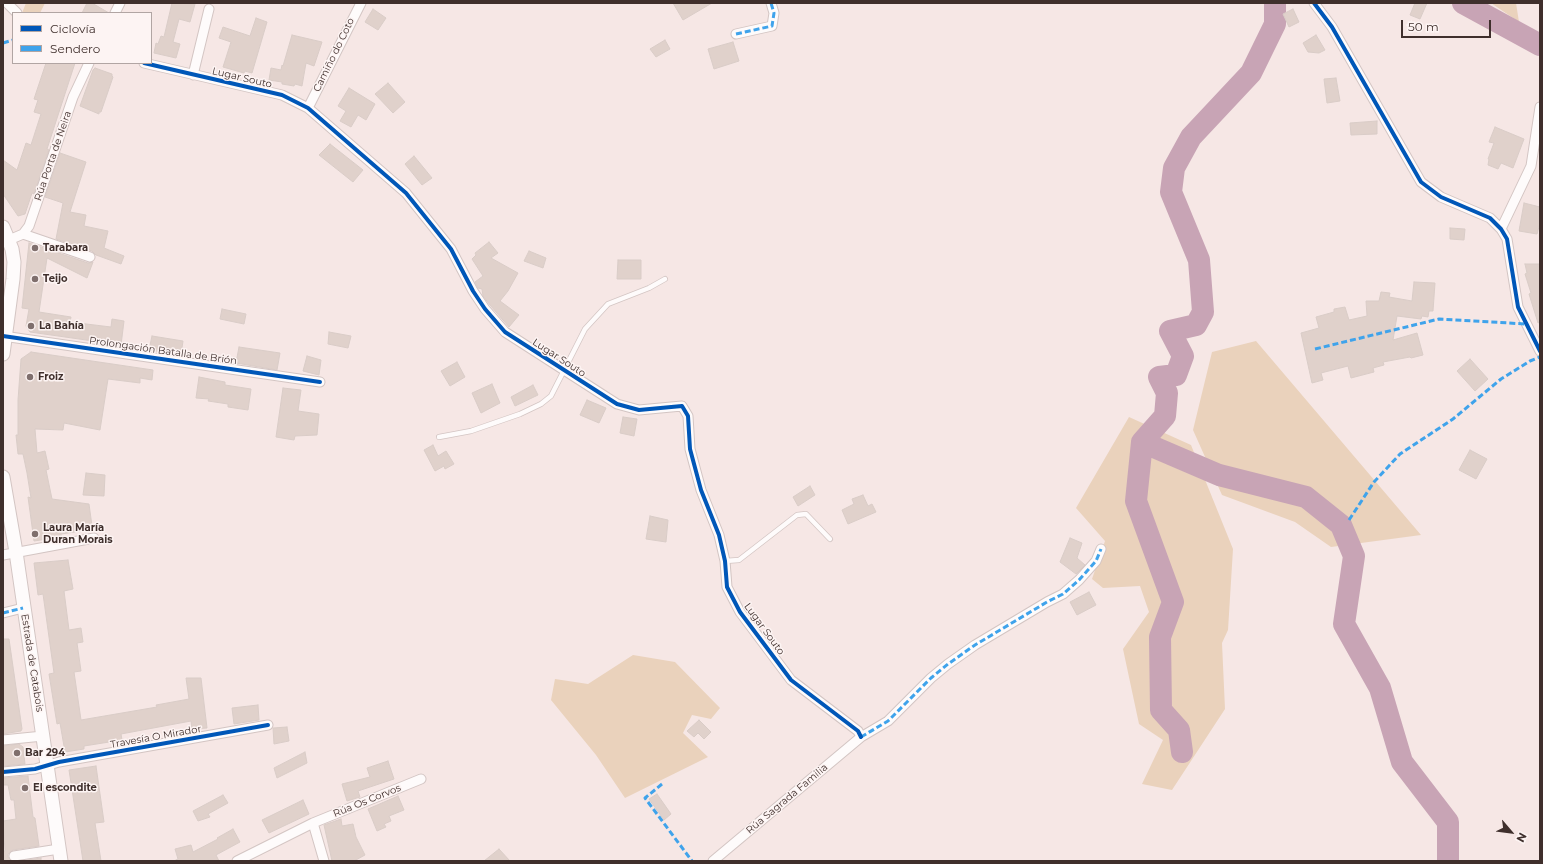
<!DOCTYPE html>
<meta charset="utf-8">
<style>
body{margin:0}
#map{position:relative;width:1543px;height:864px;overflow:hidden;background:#f6e7e5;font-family:Montserrat,sans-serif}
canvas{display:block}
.frame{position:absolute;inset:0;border:4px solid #3f2f2c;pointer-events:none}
.legend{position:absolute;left:12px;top:12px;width:140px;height:52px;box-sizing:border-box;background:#fdf4f3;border:1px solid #b1a5a3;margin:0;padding:5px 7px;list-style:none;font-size:12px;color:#3f2f2c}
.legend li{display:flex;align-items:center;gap:8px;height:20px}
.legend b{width:20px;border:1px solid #b1a5a3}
.north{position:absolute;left:1491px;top:812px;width:40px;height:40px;-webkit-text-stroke:3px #fdf4f3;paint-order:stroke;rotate:118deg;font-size:11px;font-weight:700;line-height:16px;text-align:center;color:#3f2f2c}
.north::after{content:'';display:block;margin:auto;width:14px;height:18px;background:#3f2f2c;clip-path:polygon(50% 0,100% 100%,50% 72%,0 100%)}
.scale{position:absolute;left:1401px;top:20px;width:90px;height:18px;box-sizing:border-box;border:2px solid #3f2f2c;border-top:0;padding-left:5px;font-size:12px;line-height:14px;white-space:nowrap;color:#3f2f2c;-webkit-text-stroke:3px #fdf4f3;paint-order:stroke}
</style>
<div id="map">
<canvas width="1543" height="864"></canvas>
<div class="frame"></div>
<ul class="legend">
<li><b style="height:5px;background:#0057b8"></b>Ciclovía</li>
<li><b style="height:5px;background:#3fa3eb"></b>Sendero</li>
</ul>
<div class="north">N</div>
<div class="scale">50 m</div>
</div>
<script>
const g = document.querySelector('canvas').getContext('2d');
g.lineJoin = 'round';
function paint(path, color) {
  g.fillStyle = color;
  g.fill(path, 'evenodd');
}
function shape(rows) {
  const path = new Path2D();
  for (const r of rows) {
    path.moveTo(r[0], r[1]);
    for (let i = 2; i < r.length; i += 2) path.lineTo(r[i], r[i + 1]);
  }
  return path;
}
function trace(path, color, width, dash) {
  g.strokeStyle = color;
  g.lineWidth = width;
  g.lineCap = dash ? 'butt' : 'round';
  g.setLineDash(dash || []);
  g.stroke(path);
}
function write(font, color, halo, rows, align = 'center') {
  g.font = font + ' Montserrat,sans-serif';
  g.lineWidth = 3;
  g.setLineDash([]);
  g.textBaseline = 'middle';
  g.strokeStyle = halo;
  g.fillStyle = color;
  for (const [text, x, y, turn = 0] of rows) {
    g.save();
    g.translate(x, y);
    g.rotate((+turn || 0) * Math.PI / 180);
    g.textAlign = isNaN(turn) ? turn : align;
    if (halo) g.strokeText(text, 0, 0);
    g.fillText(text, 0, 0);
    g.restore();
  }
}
paint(shape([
 [26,3,45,3,40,13,22,13],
 [1491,3,1516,3,1519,22],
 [1256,341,1421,535,1331,547,1295,522,1222,495,1193,430,1212,352],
 [1129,417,1191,445,1233,549,1228,630,1222,643,1225,709,1172,790,1142,784,1163,740,1139,724,1123,649,1149,612,1140,586,1103,588,1092,579,1105,541,1076,508],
 [633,655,675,662,720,708,711,719,692,715,683,733,708,757,625,798,596,755,551,700,555,679,588,684]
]), '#ead2bc');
trace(shape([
 [1463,3,1540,45],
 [1142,442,1219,475,1306,497,1341,525,1354,556,1344,624,1380,688,1402,762,1448,822,1448,861],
 [1182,752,1179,730,1161,710,1160,637,1173,602,1136,501,1142,442,1165,416,1167,393,1159,377,1176,375,1183,356,1170,331,1196,325,1203,312,1199,260,1171,192,1174,168,1191,137,1251,73,1275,24,1275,3]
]), '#c8a4b5', 22);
const building = shape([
 [87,3,92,3,109,13,82,13,87,3],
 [172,3,195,4,190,22,179,19,173,42,180,44,176,58,154,53,156,43,158,44,161,36,164,37,172,3],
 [673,3,712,3,683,20,673,3],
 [1415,3,1427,3,1420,19,1410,15,1415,3],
 [373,9,386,18,378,30,365,22,373,9],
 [1293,9,1299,22,1289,27,1283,14,1293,9],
 [256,18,267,22,252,73,245,71,244,73,223,67,231,42,219,38,223,27,250,36,256,18],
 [292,35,322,42,314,66,306,63,302,86,295,84,294,86,282,84,282,82,269,80,271,68,281,70,282,65,283,66,292,35],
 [1316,35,1325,50,1319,53,1308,52,1303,43,1316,35],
 [665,40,670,49,656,57,650,49,665,40],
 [733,42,739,61,714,69,708,49,733,42],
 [46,63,75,63,47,149,49,150,34,194,32,193,25,214,18,216,3,194,3,160,17,170,26,143,31,145,41,114,34,112,38,100,34,99,46,63],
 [95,68,112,74,112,76,113,77,101,112,99,112,99,114,80,106,93,70,95,68],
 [1336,78,1340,101,1327,103,1324,79,1336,78],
 [388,83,405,102,393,113,375,94,388,83],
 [349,88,375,104,366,120,358,115,351,127,340,121,346,111,338,106,349,88],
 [1377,121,1377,134,1351,135,1350,123,1377,121],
 [1495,127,1524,139,1513,168,1501,163,1498,169,1488,165,1489,159,1488,159,1494,143,1489,142,1495,127],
 [330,144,363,170,353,182,319,155,330,144],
 [60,153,86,162,70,212,86,215,84,226,108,231,104,248,124,256,121,264,96,255,92,251,56,239,63,203,45,197,60,153],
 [414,156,432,178,422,185,405,164,414,156],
 [1524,203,1540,207,1540,223,1537,234,1519,231,1524,203],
 [1450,228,1465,229,1464,240,1450,239,1450,228],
 [489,242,498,253,491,258,518,273,508,291,500,301,519,315,509,327,490,305,483,296,482,289,478,288,475,282,483,276,472,259,476,255,475,253,489,242],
 [29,243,88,263,93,262,87,278,47,258,39,312,71,317,70,322,111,327,112,319,124,321,121,345,30,332,26,326,29,309,22,308,29,243],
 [529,251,546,258,543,268,524,261,529,251],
 [618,260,641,260,641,279,617,279,618,260],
 [1525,264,1540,264,1540,322,1538,323,1529,294,1531,293,1525,274,1527,273,1525,264],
 [1414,282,1435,283,1433,311,1429,311,1428,317,1422,316,1421,319,1397,316,1393,340,1417,333,1423,355,1411,358,1410,357,1383,362,1384,365,1373,368,1374,372,1351,378,1348,366,1321,373,1323,380,1312,383,1301,333,1319,328,1316,317,1334,312,1334,309,1345,307,1349,320,1367,316,1366,301,1379,301,1381,292,1390,293,1389,297,1412,301,1414,282],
 [222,309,246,314,244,324,220,319,222,309],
 [329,332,351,336,348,348,328,344,329,332],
 [152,336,183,341,181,355,149,350,152,336],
 [239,347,280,353,277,370,236,363,239,347],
 [31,352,153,370,152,380,140,378,140,383,108,379,100,430,64,423,63,430,35,429,37,453,45,451,49,469,46,470,52,499,89,504,92,526,82,528,82,531,61,534,61,537,34,541,28,497,31,498,27,473,23,454,18,454,16,435,18,435,18,400,21,359,31,352],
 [307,356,321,360,319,375,303,371,307,356],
 [1470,359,1488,379,1475,391,1457,371,1470,359],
 [457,362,465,377,450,386,441,371,457,362],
 [199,377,225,382,225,385,251,389,248,410,228,407,228,404,208,401,209,399,196,398,199,377],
 [492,384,500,403,481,413,472,393,492,384],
 [533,385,538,395,515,406,511,397,533,385],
 [283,388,301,390,298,411,319,414,317,435,295,436,294,440,276,437,283,388],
 [587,400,606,408,599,423,580,415,587,400],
 [623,417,637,419,634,436,620,433,623,417],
 [433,445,438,456,446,451,454,464,445,469,444,466,435,471,424,450,433,445],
 [1470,450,1487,459,1476,479,1459,470,1470,450],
 [86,473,105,475,104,496,83,495,86,473],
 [810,486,815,495,798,506,793,497,810,486],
 [863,495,868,506,872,504,876,512,848,524,842,510,854,504,852,499,863,495],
 [650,516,668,520,666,542,646,539,650,516],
 [1070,538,1082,543,1077,558,1085,565,1076,574,1060,562,1070,538],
 [68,560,73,589,64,591,69,630,81,628,83,642,77,643,81,671,74,672,81,720,157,707,156,705,189,699,186,678,201,678,207,728,192,729,191,721,121,734,122,740,84,746,84,749,65,752,60,723,57,724,49,674,54,673,43,594,38,595,34,563,68,560],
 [1089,592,1096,605,1077,615,1070,602,1089,592],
 [3,639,9,639,22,729,21,731,3,734,3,639],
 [258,705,259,720,234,724,232,708,258,705],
 [699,720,711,732,704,739,698,733,694,737,687,731,699,720],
 [287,727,289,741,274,744,273,728,287,727],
 [19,744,23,747,25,764,3,766,3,746,19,744],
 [305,752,307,763,277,778,274,768,305,752],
 [388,761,394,779,358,791,360,797,347,801,342,784,370,777,367,768,388,761],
 [96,766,104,822,95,823,101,861,83,861,69,770,96,766],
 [28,776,33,817,35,818,39,846,13,850,8,854,8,857,11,861,3,861,3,851,5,851,3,821,16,819,14,800,11,800,8,785,3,785,3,778,28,776],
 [657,794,671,814,664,820,649,799,657,794],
 [223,795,228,803,208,814,210,817,198,821,193,811,223,795],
 [398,796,404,810,389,816,391,821,384,824,386,827,377,831,368,809,398,796],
 [303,800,309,814,269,833,262,820,303,800],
 [341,819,342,826,353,824,356,837,365,855,354,861,332,861,324,825,341,819],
 [233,829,240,842,216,855,219,861,174,861,178,859,175,849,191,845,193,852,218,839,217,838,233,829],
 [499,849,510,861,484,861,499,849],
 [41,858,41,861,21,861,41,858]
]);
paint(building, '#e0d1cb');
trace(building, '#d9ccc7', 1);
const lane = shape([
 [439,437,471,431,520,414,541,404,551,396,585,329,608,304,649,288,665,279],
 [725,561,739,560,797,515,806,514,830,539]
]);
const street = shape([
 [7,3,17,13],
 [1314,3,1332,27,1421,182,1441,197,1490,218,1501,229,1507,239,1518,307,1540,351],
 [115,13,120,3],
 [736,34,772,26,774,13,771,3],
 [144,63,282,95,308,108,406,193,451,249,473,291,485,309,505,332,617,404,639,410,682,406,688,416,690,449,701,490,719,535,725,561,727,587,740,612,791,680,858,731,861,737],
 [193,75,209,9],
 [308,108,361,3],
 [1501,229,1531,166,1540,107],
 [23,234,90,257],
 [9,240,23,234,29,226,73,97,89,63],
 [3,336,320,382],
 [3,555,94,538],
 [3,613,23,608],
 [3,740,43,736],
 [3,772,35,769,59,762,268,725],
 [313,823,324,861],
 [14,856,59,849],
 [237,861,313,823,421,779],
 [713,861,861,737,888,721,931,678,948,664,975,645,1047,602,1063,594,1079,580,1096,561,1101,549]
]);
const secondary = shape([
 [3,227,12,249,14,262,13,279,3,354],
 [3,477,16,552,61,861]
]);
trace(lane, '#d3c5c3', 6);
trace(street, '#d3c5c3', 11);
trace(secondary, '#d3c5c3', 15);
trace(lane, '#fefbfb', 4.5);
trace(street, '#fefbfb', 9);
trace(secondary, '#fefbfb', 13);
trace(shape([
 [736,34,772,26,774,13,771,3],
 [3,43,13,40],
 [1315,349,1439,319,1526,324],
 [1349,520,1374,482,1400,454,1453,419,1501,379,1530,361,1540,357],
 [3,613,23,608],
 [861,737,888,721,931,678,948,664,975,645,1047,602,1063,594,1079,580,1096,561,1101,549],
 [662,784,645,798,692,861]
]), '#3fa3eb', 3, [6, 3]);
trace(shape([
 [1314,3,1332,27,1421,182,1441,197,1490,218,1501,229,1507,239,1518,307,1540,351],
 [144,63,282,95,308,108,406,193,451,249,473,291,485,309,505,332,617,404,639,410,682,406,688,416,690,449,701,490,719,535,725,561,727,587,740,612,791,680,858,731,861,737],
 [3,336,320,382],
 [3,772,35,769,59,762,268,725]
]), '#0057b8', 4);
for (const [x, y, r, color] of [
 [35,248,4,"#7f6f6d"],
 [35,279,4,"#7f6f6d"],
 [31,326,4,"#7f6f6d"],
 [30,377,4,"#7f6f6d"],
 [35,534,4,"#7f6f6d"],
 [17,753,4,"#7f6f6d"],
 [25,788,4,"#7f6f6d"]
]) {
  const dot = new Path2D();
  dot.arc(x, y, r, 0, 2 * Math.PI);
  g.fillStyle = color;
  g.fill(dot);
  trace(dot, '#fdf4f3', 1.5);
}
write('10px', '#3f2f2c', '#fdf4f3', [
 ["Camiño do Coto",334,55,-64],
 ["Lugar Souto",242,78,13],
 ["Rúa Porta de Neira",53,156,-71],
 ["Prolongación Batalla de Brión",163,351,8],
 ["Lugar Souto",559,358,33],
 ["Lugar Souto",764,629,54],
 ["Estrada de Catabois",32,663,81],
 ["Travesía O Mirador",156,737,-10],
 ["Rúa Sagrada Familia",787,799,-40],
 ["Rúa Os Corvos",367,801,-22]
]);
write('bold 10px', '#3f2f2c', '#fdf4f3', [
 ["Tarabara",43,248],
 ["Teijo",43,279],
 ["La Bahía",39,326],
 ["Froiz",38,377],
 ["Laura María",43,528],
 ["Duran Morais",43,540],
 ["Bar 294",25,753],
 ["El escondite",33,788]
], 'left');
</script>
